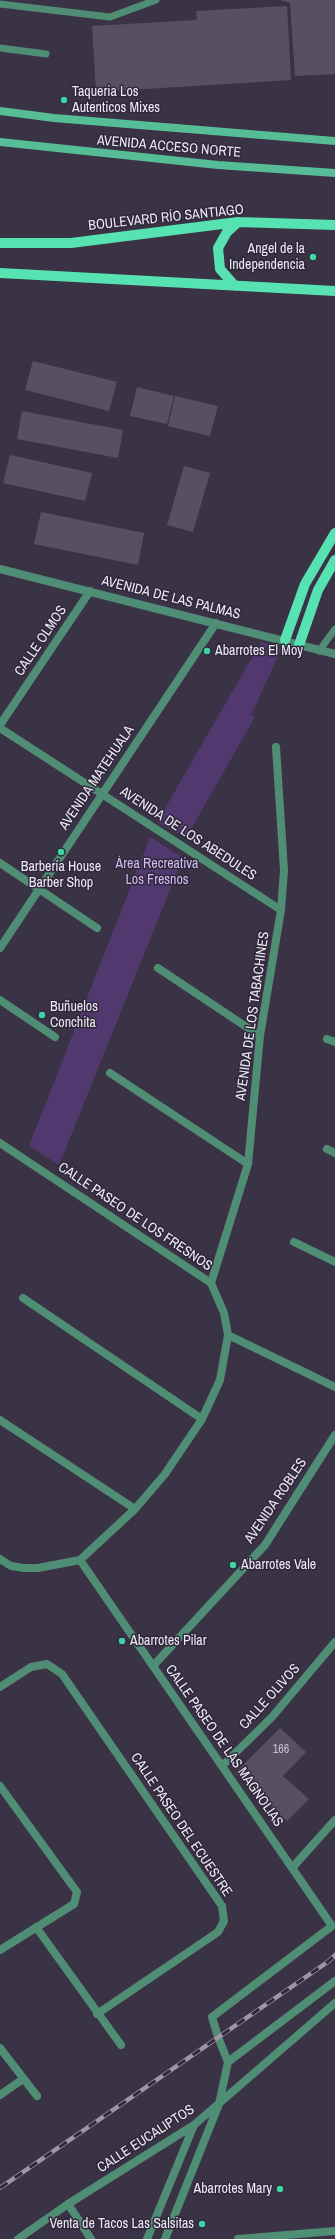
<!DOCTYPE html>
<meta charset="utf-8">
<style>
body{margin:0}
canvas{display:block;background:#3a3245}
</style>
<canvas width="335" height="2239"></canvas>
<script>
const g = document.querySelector('canvas').getContext('2d');
g.lineJoin = 'round';
function paint(path, color) {
  g.fillStyle = color;
  g.fill(path, 'evenodd');
}
function shape(rows) {
  const path = new Path2D();
  for (const r of rows) {
    path.moveTo(r[0], r[1]);
    for (let i = 2; i < r.length; i += 2) path.lineTo(r[i], r[i + 1]);
  }
  return path;
}
function trace(path, color, width, dash) {
  g.strokeStyle = color;
  g.lineWidth = width;
  g.lineCap = dash ? 'butt' : 'round';
  g.setLineDash(dash || []);
  g.stroke(path);
}
function write(font, color, halo, rows, align = 'center') {
  g.font = font + ' "Archivo Narrow",sans-serif';
  g.lineWidth = 3;
  g.setLineDash([]);
  g.textBaseline = 'middle';
  g.strokeStyle = halo;
  g.fillStyle = color;
  for (const [text, x, y, turn = 0] of rows) {
    g.save();
    g.translate(x, y);
    g.rotate((+turn || 0) * Math.PI / 180);
    g.textAlign = isNaN(turn) ? turn : align;
    if (halo) g.strokeText(text, 0, 0);
    g.fillText(text, 0, 0);
    g.restore();
  }
}
paint(shape([
 [261,642,282,648,251,715,255,717,186,838,157,822],
 [150,837,183,858,59,1165,29,1146]
]), '#51386e');
paint(shape([
 [280,0,335,0,335,74,295,76,290,3],
 [287,6,291,80,96,92,92,26,197,20,196,11],
 [33,361,117,382,109,411,25,390],
 [137,387,174,396,167,424,130,416],
 [175,396,218,406,210,436,168,426],
 [22,411,123,430,118,458,17,439],
 [10,455,92,473,85,501,3,483],
 [184,466,210,473,193,532,167,525],
 [41,512,144,533,138,565,34,544],
 [280,1728,306,1752,283,1776,309,1799,287,1821,235,1773]
]), '#574f63');
trace(shape([
 [0,4,110,17,156,0],
 [0,48,46,54],
 [319,651,335,629]
]), '#508d75', 7);
trace(shape([
 [0,569,335,654],
 [0,725,90,591],
 [0,728,281,910],
 [0,863,97,928],
 [0,948,216,623],
 [158,968,260,1036],
 [0,1000,55,1037],
 [327,1039,335,1042],
 [110,1073,248,1164],
 [0,1143,211,1283,224,1313,228,1335,220,1380,202,1419,165,1474,135,1509,80,1560,38,1568,24,1568,11,1566,0,1559],
 [327,1149,335,1153],
 [294,1242,335,1262],
 [211,1283,248,1164,260,1036,281,910,284,870,276,747],
 [23,1298,202,1419],
 [228,1335,335,1387],
 [0,1420,135,1509],
 [80,1560,332,1926,212,2017,218,2037,228,2062],
 [153,1666,265,1545,335,1435],
 [0,1687,31,1667,47,1664,62,1674,222,1906,224,1921,218,1932,97,2014],
 [222,1766,272,1717,335,1642],
 [0,1786,77,1892,74,1904,0,1950],
 [292,1868,335,1820],
 [36,1927,121,2045],
 [0,2048,37,2096],
 [0,2095,23,2079],
 [68,2204,91,2239],
 [18,2239,68,2204,194,2125,335,2003],
 [147,2239,194,2125],
 [165,2239,219,2104,228,2062,335,1981],
 [238,2239,335,2231]
]), '#508d75', 8);
trace(shape([
 [0,111,54,118,335,141],
 [0,142,218,165,335,173]
]), '#56bd97', 8);
trace(shape([
 [0,243,71,243,238,222,335,225],
 [0,273,335,291],
 [235,286,220,269,218,248,227,232,238,222],
 [285,640,305,584,335,533],
 [299,645,318,590,335,560]
]), '#57e3b1', 10);
const rail = shape([
 [0,2188,329,1961,335,1955]
]);
trace(rail, '#9c96a5', 4.5);
trace(rail, '#30283b', 3, [9]);
for (const [x, y, r, color] of [
 [64,100,4,"#3fd4a2"],
 [313,257,4,"#3fd4a2"],
 [207,651,4,"#3fd4a2"],
 [61,852,4,"#3fd4a2"],
 [42,1015,4,"#3fd4a2"],
 [233,1565,4,"#3fd4a2"],
 [122,1641,4,"#3fd4a2"],
 [280,2189,4,"#3fd4a2"],
 [202,2224,4,"#3fd4a2"]
]) {
  const dot = new Path2D();
  dot.arc(x, y, r, 0, 2 * Math.PI);
  g.fillStyle = color;
  g.fill(dot);
  trace(dot, '#30283b', 1.5);
}
write('12px', '#c8c2d0', null, [
 ["166",281,1750]
]);
write('14px', '#ede9f5', '#30283b', [
 ["Taqueria Los",72,92],
 ["Autenticos Mixes",72,108],
 ["Angel de la",305,249,"right"],
 ["Independencia",305,265,"right"],
 ["Abarrotes El Moy",215,651],
 ["Barbería House",61,867,"center"],
 ["Barber Shop",61,883,"center"],
 ["Buñuelos",50,1007],
 ["Conchita",50,1023],
 ["Abarrotes Vale",241,1565],
 ["Abarrotes Pilar",130,1641],
 ["Abarrotes Mary",272,2189,"right"],
 ["Venta de Tacos Las Salsitas",194,2224,"right"]
], 'left');
write('14px', '#ede9f5', '#30283b', [
 ["AVENIDA ACCESO NORTE",169,147,5],
 ["BOULEVARD RÍO SANTIAGO",166,218,-6],
 ["AVENIDA DE LAS PALMAS",171,598,14],
 ["CALLE OLMOS",41,641,-56],
 ["AVENIDA MATEHUALA",97,778,-56],
 ["AVENIDA DE LOS ABEDULES",188,834,33],
 ["AVENIDA DE LOS TABACHINES",253,1016,-82],
 ["CALLE PASEO DE LOS FRESNOS",135,1217,34],
 ["AVENIDA ROBLES",276,1501,-56],
 ["CALLE OLIVOS",270,1697,-48],
 ["CALLE PASEO DE LAS MAGNOLIAS",224,1746,55],
 ["CALLE PASEO DEL ECUESTRE",181,1825,56],
 ["CALLE EUCALIPTOS",146,2139,-33]
]);
write('14px', '#d2baf2', '#30283b', [
 ["Área Recreativa",157,864],
 ["Los Fresnos",157,880]
]);
</script>
